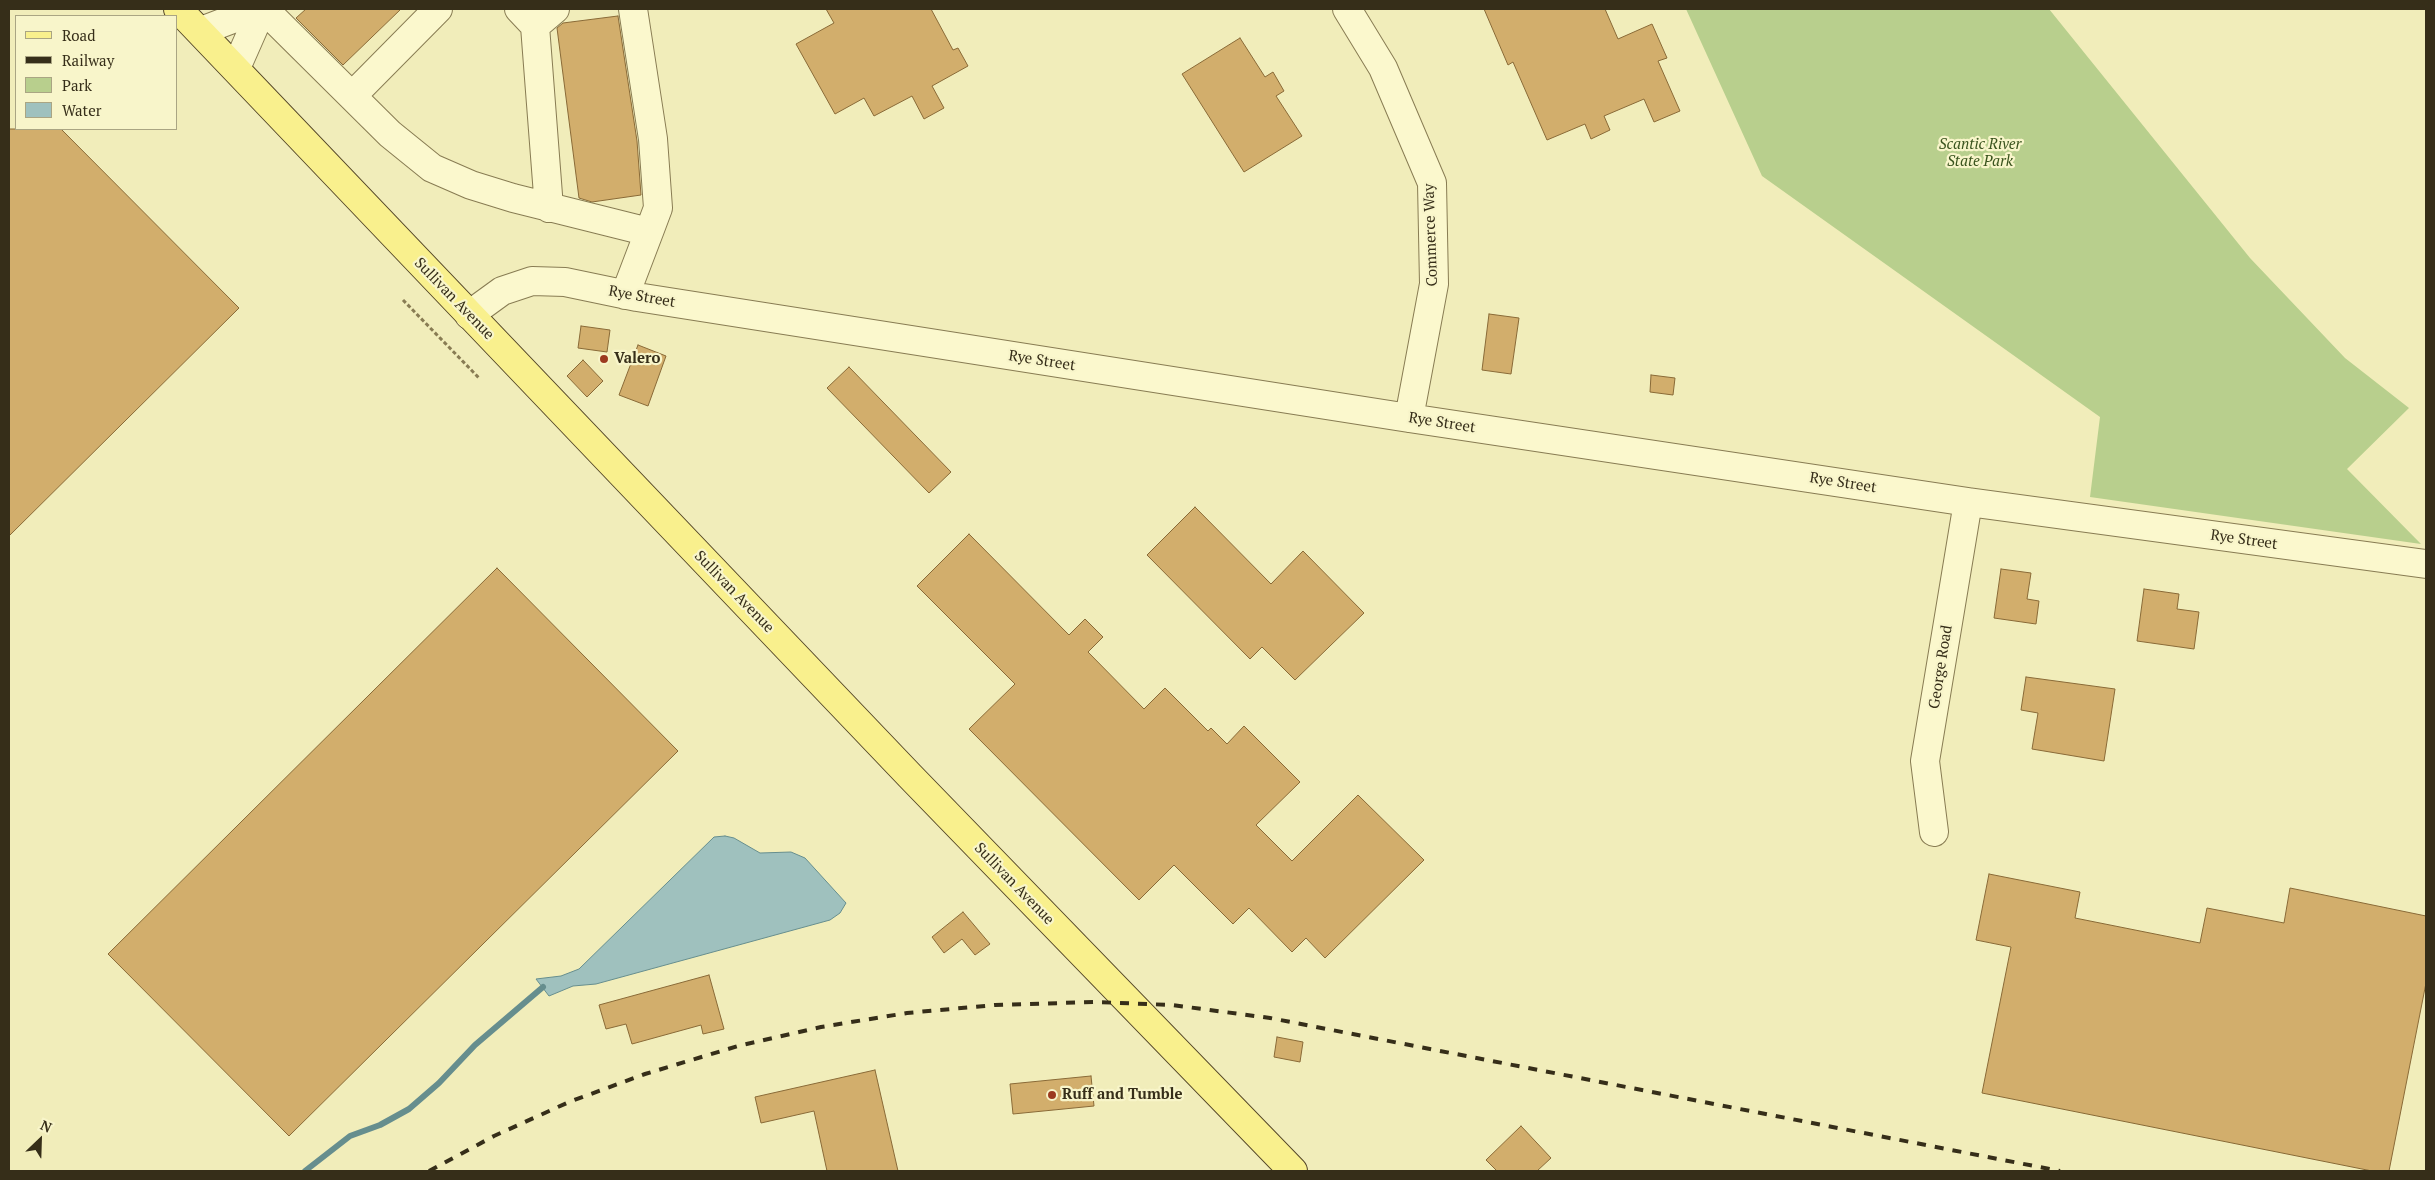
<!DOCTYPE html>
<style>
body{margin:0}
#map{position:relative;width:2435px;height:1180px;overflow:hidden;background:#f1edba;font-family:"PT Serif",serif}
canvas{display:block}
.frame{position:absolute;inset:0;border:10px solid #362e19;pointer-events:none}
.legend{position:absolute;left:15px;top:15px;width:162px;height:115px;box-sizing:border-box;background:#f8f5ca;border:1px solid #aaa583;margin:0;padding:6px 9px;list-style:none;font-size:15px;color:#362e19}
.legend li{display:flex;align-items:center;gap:10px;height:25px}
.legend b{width:25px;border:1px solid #aaa583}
.north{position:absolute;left:15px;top:1115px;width:50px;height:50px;-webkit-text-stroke:4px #f8f5ca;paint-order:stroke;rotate:24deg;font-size:14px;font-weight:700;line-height:20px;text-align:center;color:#362e19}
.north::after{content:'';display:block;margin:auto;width:18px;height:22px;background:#362e19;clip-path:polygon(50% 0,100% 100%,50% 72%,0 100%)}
</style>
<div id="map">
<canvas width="2435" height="1180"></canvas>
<div class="frame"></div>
<ul class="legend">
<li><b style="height:6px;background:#f9f08d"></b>Road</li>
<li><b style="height:6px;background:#362e19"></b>Railway</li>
<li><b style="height:14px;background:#b8cf8d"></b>Park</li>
<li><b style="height:14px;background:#9fc1be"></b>Water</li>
</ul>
<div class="north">N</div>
</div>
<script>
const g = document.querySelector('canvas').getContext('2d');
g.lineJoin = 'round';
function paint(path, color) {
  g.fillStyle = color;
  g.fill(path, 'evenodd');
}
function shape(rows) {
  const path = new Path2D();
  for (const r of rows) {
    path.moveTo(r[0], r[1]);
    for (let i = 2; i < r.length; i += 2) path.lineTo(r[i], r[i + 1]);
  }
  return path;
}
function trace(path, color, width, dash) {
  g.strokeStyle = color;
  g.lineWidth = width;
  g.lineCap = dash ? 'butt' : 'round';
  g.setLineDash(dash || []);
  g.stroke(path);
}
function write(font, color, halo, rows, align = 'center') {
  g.font = font + ' "PT Serif",serif';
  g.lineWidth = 4.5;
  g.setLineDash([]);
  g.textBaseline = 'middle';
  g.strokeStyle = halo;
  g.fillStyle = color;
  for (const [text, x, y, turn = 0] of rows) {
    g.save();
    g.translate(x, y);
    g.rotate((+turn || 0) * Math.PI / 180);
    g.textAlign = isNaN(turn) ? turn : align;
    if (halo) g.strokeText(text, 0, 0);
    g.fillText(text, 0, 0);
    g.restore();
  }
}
paint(shape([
 [1686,9,2049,9,2250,258,2345,358,2409,408,2347,469,2421,544,2090,497,2100,417,1762,176]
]), '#b8cf8d');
const water = shape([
 [725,836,734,838,760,853,791,852,805,858,846,903,840,913,830,920,596,984,573,986,549,996,536,979,561,976,579,969,714,837,725,836]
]);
paint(water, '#9fc1be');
trace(water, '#668e8e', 1);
trace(shape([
 [305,1171,350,1136,380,1125,409,1109,439,1083,475,1045,543,987]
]), '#668e8e', 6);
const building = shape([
 [306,9,401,9,343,65,296,18,306,9],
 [826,9,931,9,953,50,958,48,968,66,932,86,944,108,924,119,912,96,874,116,864,98,835,114,796,44,834,23,826,9],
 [1484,9,1605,9,1618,39,1652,24,1667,58,1658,61,1680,111,1654,122,1644,99,1604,116,1610,130,1591,139,1585,124,1547,140,1513,62,1508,65,1484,9],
 [618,16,637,141,641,195,592,202,579,198,557,28,563,23,618,16],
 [1240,38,1265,77,1273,72,1284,91,1276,96,1302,136,1244,172,1182,74,1240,38],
 [9,129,61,129,239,308,9,536,9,129],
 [1489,314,1519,318,1511,374,1482,370,1489,314],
 [581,326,610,330,607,352,578,348,581,326],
 [638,345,666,356,648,406,619,395,638,345],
 [583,360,603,381,587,397,567,376,583,360],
 [849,367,951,472,929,493,827,388,849,367],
 [1651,375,1675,378,1673,395,1650,392,1651,375],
 [1195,507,1271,584,1303,551,1364,613,1295,680,1262,647,1250,659,1147,555,1195,507],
 [969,534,1069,635,1085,619,1103,637,1088,652,1144,709,1165,688,1208,731,1211,728,1227,744,1244,726,1300,782,1256,825,1292,861,1358,795,1424,860,1325,958,1306,938,1292,952,1249,908,1233,924,1174,865,1139,900,969,729,1015,684,917,586,969,534],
 [497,568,678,751,289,1136,108,954,497,568],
 [2001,569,2031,573,2027,599,2039,601,2036,624,1994,618,2001,569],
 [2144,589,2179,594,2177,609,2199,612,2194,649,2137,641,2144,589],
 [2026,677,2115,689,2104,761,2032,749,2038,713,2021,710,2026,677],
 [1989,874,2080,892,2075,918,2200,943,2207,908,2284,923,2290,888,2426,916,2426,983,2389,1171,2372,1171,1982,1093,2011,947,1976,940,1989,874],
 [963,912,990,944,975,955,962,939,944,953,932,937,963,912],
 [709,975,724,1029,703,1034,701,1025,632,1044,626,1024,606,1029,599,1005,709,975],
 [1277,1037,1303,1042,1300,1062,1274,1057,1277,1037],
 [875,1070,898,1171,827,1171,814,1111,761,1123,755,1097,875,1070],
 [1091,1076,1094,1106,1013,1114,1010,1084,1091,1076],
 [1521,1126,1551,1158,1537,1171,1497,1171,1486,1160,1521,1126]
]);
paint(building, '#d2ae6c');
trace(building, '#896a37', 1);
const minor = shape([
 [264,9,390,134,432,168,471,185,513,198,649,232,625,295],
 [519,9,535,26],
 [633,9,653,139,658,208,649,232],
 [1347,9,1383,68,1432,183,1434,284,1409,418],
 [201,31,259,9],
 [236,68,262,9],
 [352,96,438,9],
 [549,208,535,26,555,9],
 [469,315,502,291,532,281,565,282,637,297,1409,418,1968,502,2426,564],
 [1934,832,1925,761,1968,502]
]);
const major = shape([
 [178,9,910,776,1293,1171]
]);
trace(minor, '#887c53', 30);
trace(major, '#554728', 30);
trace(shape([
 [403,300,480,379]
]), '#887c53', 3, [4, 2.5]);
trace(minor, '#fbf8cd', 28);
trace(major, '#f9f08d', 28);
trace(shape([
 [429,1171,494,1136,569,1102,645,1074,738,1046,821,1027,907,1013,995,1005,1095,1002,1172,1005,1270,1018,2060,1171]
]), '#362e19', 4, [9, 9]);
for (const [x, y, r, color] of [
 [604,359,5,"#9c3a1f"],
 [1052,1095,5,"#9c3a1f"]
]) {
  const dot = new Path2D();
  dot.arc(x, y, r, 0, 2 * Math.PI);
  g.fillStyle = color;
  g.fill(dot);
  trace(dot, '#f8f5ca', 2);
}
write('italic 15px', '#3a541e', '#f8f5ca', [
 ["Scantic River",1980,145],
 ["State Park",1980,162]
]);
write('15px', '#362e19', '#f8f5ca', [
 ["Commerce Way",1431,235,-92],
 ["Rye Street",642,297,10],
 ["Sullivan Avenue",454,299,46],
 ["Rye Street",1042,361,9],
 ["Rye Street",1442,423,9],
 ["Rye Street",1843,483,9],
 ["Rye Street",2244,540,8],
 ["Sullivan Avenue",734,592,46],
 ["George Road",1941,667,-81],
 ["Sullivan Avenue",1014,884,46]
]);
write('bold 15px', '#362e19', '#f8f5ca', [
 ["Valero",614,359],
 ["Ruff and Tumble",1062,1095]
], 'left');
</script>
